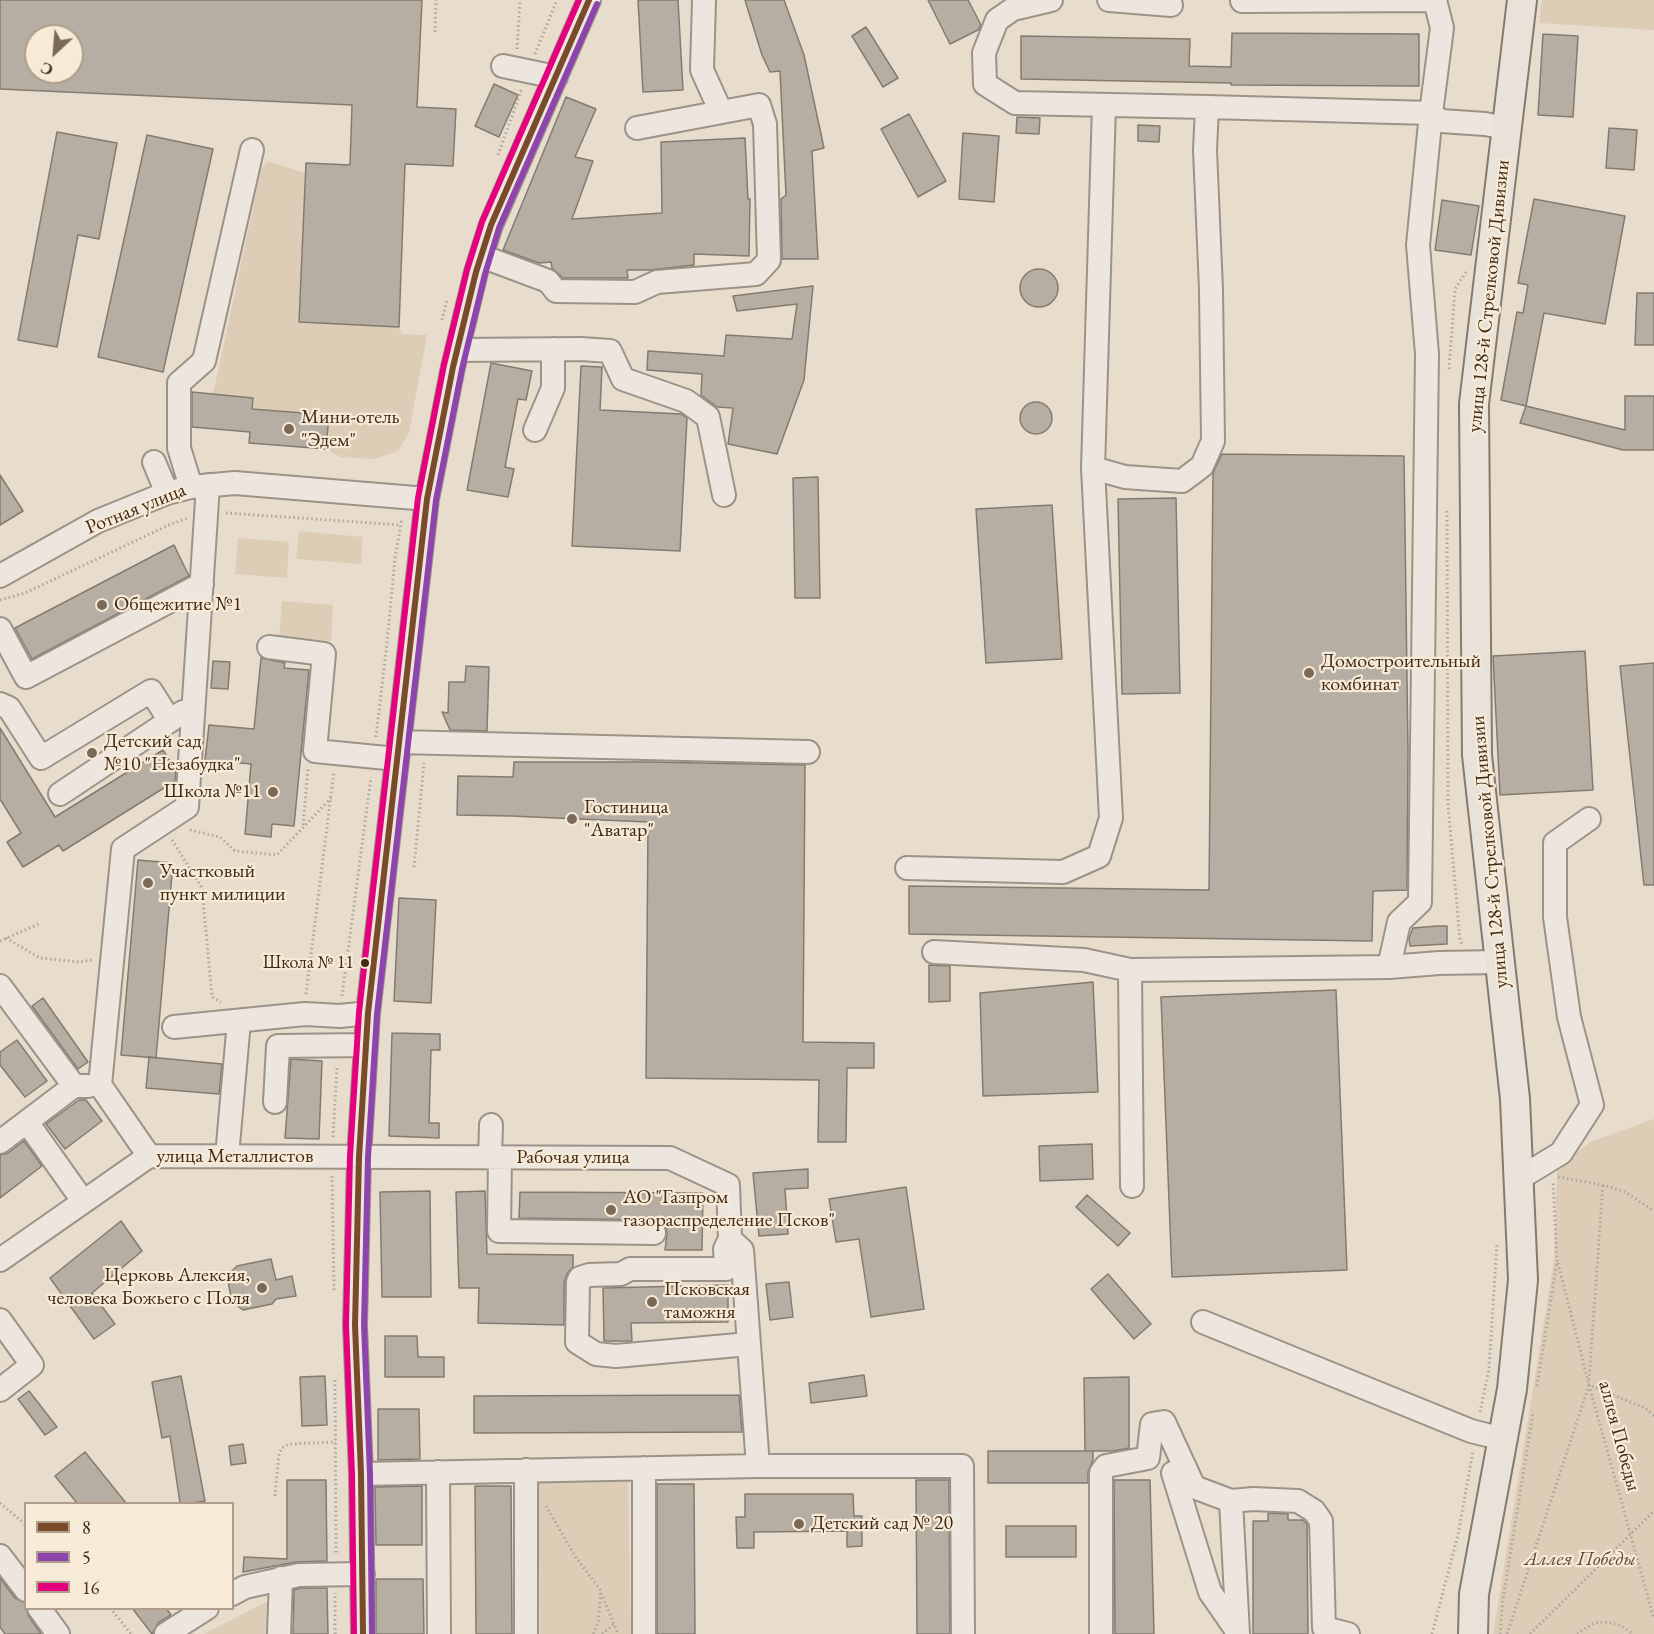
<!DOCTYPE html>
<meta charset="utf-8">
<style>
body{margin:0}
#map{position:relative;width:1654px;height:1634px;overflow:hidden;background:#e8ddcd;font-family:"EB Garamond",serif}
canvas{display:block}
.legend{position:absolute;left:24px;top:1502px;width:210px;height:108px;box-sizing:border-box;background:#f7ead7;border:2px solid #ad9d8a;margin:0;padding:8px 10px;list-style:none;font-size:18px;color:#3f2a16}
.legend li{display:flex;align-items:center;gap:12px;height:30px}
.legend b{width:30px;border:2px solid #ad9d8a}
.north{position:absolute;left:24px;top:24px;width:60px;height:60px;box-sizing:border-box;background:#f7ead7;border:2px solid #ad9d8a;border-radius:50%;rotate:206deg;font-size:16px;font-weight:700;line-height:24px;text-align:center;color:#3f2a16}
.north::after{content:'';display:block;margin:auto;width:21px;height:27px;background:#7a6956;clip-path:polygon(50% 0,100% 100%,50% 72%,0 100%)}
</style>
<div id="map">
<canvas width="1654" height="1634"></canvas>
<ul class="legend">
<li><b style="height:8px;background:#7a4b2a"></b>8</li>
<li><b style="height:8px;background:#8e44ad"></b>5</li>
<li><b style="height:8px;background:#e5007d"></b>16</li>
</ul>
<div class="north">С</div>
</div>
<script>
const g = document.querySelector('canvas').getContext('2d');
g.lineJoin = 'round';
function paint(path, color) {
  g.fillStyle = color;
  g.fill(path, 'evenodd');
}
function shape(rows) {
  const path = new Path2D();
  for (const r of rows) {
    if (r.length === 3) {
      path.moveTo(r[0] + r[2], r[1]);
      path.arc(r[0], r[1], r[2], 0, 2 * Math.PI);
      continue;
    }
    path.moveTo(r[0], r[1]);
    for (let i = 2; i < r.length; i += 2) path.lineTo(r[i], r[i + 1]);
  }
  return path;
}
function trace(path, color, width, dash) {
  g.strokeStyle = color;
  g.lineWidth = width;
  g.lineCap = dash ? 'butt' : 'round';
  g.setLineDash(dash || []);
  g.stroke(path);
}
function write(font, color, halo, rows, align = 'center') {
  g.font = font + ' "EB Garamond",serif';
  g.lineWidth = 4.5;
  g.setLineDash([]);
  g.textBaseline = 'middle';
  g.strokeStyle = halo;
  g.fillStyle = color;
  for (const [text, x, y, turn = 0] of rows) {
    g.save();
    g.translate(x, y);
    g.rotate((+turn || 0) * Math.PI / 180);
    g.textAlign = isNaN(turn) ? turn : align;
    if (halo) g.strokeText(text, 0, 0);
    g.fillText(text, 0, 0);
    g.restore();
  }
}
paint(shape([
 [1542,0,1654,0,1654,30,1539,23],
 [268,161,305,173,299,322,398,327,402,334,427,335,409,433,398,451,375,459,340,457,326,449,328,415,252,409,253,398,213,394,261,170],
 [299,531,363,537,361,564,296,559],
 [238,538,289,542,287,578,235,574],
 [282,601,333,605,331,641,279,637],
 [1654,1119,1654,1634,1493,1634,1554,1260,1557,1169,1590,1142],
 [628,1481,631,1634,540,1634,538,1483],
 [272,1599,272,1634,204,1634]
]), '#ddcdb7');
const building = shape([
 [0,0,422,0,417,107,456,109,453,166,405,164,399,327,299,322,306,163,350,165,352,105,0,89,0,0],
 [36,36,72,36,72,72,36,72,36,36],
 [638,0,678,0,683,90,643,92,638,0],
 [745,0,784,0,804,55,824,148,812,151,818,259,782,259,781,199,786,195,780,71,770,72,762,55,745,0],
 [928,0,968,0,981,25,978,30,950,44,928,0],
 [866,27,898,78,883,87,852,36,866,27],
 [1232,33,1419,34,1419,86,1231,85,1231,83,1021,79,1021,36,1190,39,1189,66,1231,67,1232,33],
 [1543,34,1578,36,1573,117,1538,115,1543,34],
 [494,84,518,95,499,137,475,126,494,84],
 [566,97,596,109,575,157,593,161,572,219,662,213,661,142,745,138,748,199,750,199,749,256,694,254,694,265,650,270,627,270,628,278,563,278,552,268,551,262,539,263,503,250,566,97],
 [909,114,946,181,918,197,881,129,909,114],
 [1017,117,1040,118,1039,134,1016,133,1017,117],
 [1138,125,1160,126,1159,142,1138,141,1138,125],
 [1609,128,1637,130,1634,170,1606,168,1609,128],
 [57,132,117,143,99,239,78,235,57,347,18,340,57,132],
 [963,133,999,136,994,202,959,199,963,133],
 [147,135,213,149,163,372,98,357,147,135],
 [1534,199,1625,216,1605,324,1544,313,1526,406,1501,400,1517,312,1523,313,1528,285,1518,283,1534,199],
 [1442,200,1479,206,1471,255,1435,250,1442,200],
 [1039,288,19],
 [813,286,804,380,777,454,728,444,733,408,717,407,701,395,702,374,647,370,648,351,724,356,726,335,792,339,797,304,737,311,733,296,813,286],
 [1637,293,1654,293,1654,345,1635,345,1637,293],
 [491,363,532,371,526,400,518,399,505,467,514,469,508,497,467,490,491,363],
 [581,366,602,367,600,410,681,414,687,418,680,551,572,546,581,366],
 [192,392,253,398,252,409,329,415,326,449,249,443,250,432,192,427,192,392],
 [1625,396,1654,396,1654,450,1623,450,1520,423,1526,406,1625,430,1625,396],
 [1036,418,16],
 [1222,454,1404,456,1408,751,1407,890,1373,891,1372,941,909,934,909,886,1209,890,1213,473,1222,454],
 [0,475,23,511,0,525,0,475],
 [818,477,820,598,795,598,793,478,818,477],
 [1176,498,1180,693,1122,694,1118,499,1176,498],
 [1052,505,1062,659,986,663,976,509,1052,505],
 [174,545,189,576,32,659,15,628,174,545],
 [1585,651,1593,790,1500,795,1493,656,1585,651],
 [261,658,285,663,284,668,309,670,294,826,272,824,271,837,245,834,251,764,205,760,209,725,254,729,261,658],
 [213,661,230,662,228,689,211,688,213,661],
 [1654,663,1654,885,1644,885,1620,666,1654,663],
 [466,666,489,667,487,731,450,730,442,712,448,713,449,682,465,682,466,666],
 [0,728,55,817,163,750,176,771,175,781,63,851,59,845,23,867,7,842,21,833,0,799,0,728],
 [514,762,650,762,805,765,803,1042,874,1043,874,1068,847,1068,846,1142,818,1142,819,1080,646,1078,648,822,511,816,457,815,458,776,513,777,514,762],
 [138,860,173,863,156,1058,121,1055,138,860],
 [399,898,436,900,431,1003,394,1001,399,898],
 [1437,926,1447,926,1447,944,1410,946,1409,938,1413,928,1437,926],
 [929,965,950,966,950,1001,929,1002,929,965],
 [1093,982,1098,1092,983,1096,980,993,1093,982],
 [1336,990,1347,1270,1172,1277,1161,997,1336,990],
 [43,998,88,1062,78,1069,32,1006,43,998],
 [392,1033,440,1034,440,1050,431,1050,429,1123,439,1123,439,1138,389,1136,392,1033],
 [17,1040,47,1081,25,1097,0,1065,0,1052,17,1040],
 [149,1057,222,1064,219,1094,146,1088,149,1057],
 [291,1059,322,1061,319,1139,285,1138,291,1059],
 [79,1100,86,1100,102,1121,65,1149,46,1124,79,1100],
 [24,1141,42,1166,0,1198,0,1155,8,1153,24,1141],
 [1092,1144,1093,1179,1040,1181,1039,1146,1092,1144],
 [808,1169,808,1188,785,1189,788,1234,759,1236,753,1173,808,1169],
 [906,1187,924,1309,871,1317,859,1239,836,1242,829,1199,906,1187],
 [430,1191,431,1297,382,1297,380,1192,430,1191],
 [485,1191,487,1254,573,1255,573,1267,568,1272,564,1282,564,1325,478,1323,479,1288,459,1288,456,1192,485,1191],
 [520,1192,703,1193,702,1250,665,1250,667,1234,666,1227,661,1222,655,1220,519,1218,520,1192],
 [1087,1195,1130,1233,1118,1246,1076,1207,1087,1195],
 [121,1221,142,1251,92,1293,115,1324,94,1339,50,1278,121,1221],
 [271,1259,276,1280,292,1276,296,1296,276,1299,272,1304,243,1310,232,1302,227,1276,237,1266,271,1259],
 [1108,1274,1151,1324,1134,1339,1091,1289,1108,1274],
 [789,1282,793,1317,770,1320,766,1284,789,1282],
 [728,1285,728,1322,631,1323,632,1341,604,1341,603,1288,728,1285],
 [385,1336,417,1336,418,1357,444,1357,444,1377,385,1377,385,1336],
 [864,1375,867,1396,811,1403,809,1383,864,1375],
 [181,1376,205,1501,191,1503,180,1503,170,1436,162,1438,152,1382,181,1376],
 [325,1376,327,1425,302,1426,300,1377,325,1376],
 [1129,1377,1129,1448,1113,1451,1085,1451,1084,1378,1129,1377],
 [29,1391,57,1427,45,1435,18,1399,29,1391],
 [739,1395,742,1432,474,1433,474,1396,739,1395],
 [378,1409,419,1409,420,1459,378,1460,378,1409],
 [243,1444,246,1463,231,1465,229,1446,243,1444],
 [988,1451,1093,1451,1093,1460,1088,1472,1088,1483,988,1483,988,1451],
 [85,1452,126,1503,77,1503,55,1476,85,1452],
 [287,1480,326,1480,327,1561,296,1562,243,1572,244,1557,287,1559,287,1480],
 [916,1480,949,1480,950,1634,917,1634,916,1480],
 [1114,1480,1150,1480,1154,1634,1115,1634,1114,1480],
 [657,1484,694,1484,695,1634,657,1634,657,1484],
 [422,1486,422,1545,376,1545,375,1487,422,1486],
 [475,1486,511,1486,512,1634,476,1634,475,1486],
 [745,1494,853,1494,854,1516,862,1516,862,1546,847,1547,847,1531,754,1532,754,1548,737,1548,736,1517,745,1517,745,1494],
 [1268,1513,1288,1514,1288,1520,1303,1520,1307,1524,1308,1634,1253,1634,1253,1521,1268,1521,1268,1513],
 [1006,1526,1076,1526,1076,1557,1006,1557,1006,1526],
 [0,1578,15,1598,26,1603,28,1615,41,1634,5,1634,0,1627,0,1578],
 [376,1579,423,1579,424,1634,376,1634,376,1579],
 [301,1588,327,1588,328,1634,293,1634,294,1590,301,1588],
 [132,1608,166,1608,171,1615,158,1623,152,1634,132,1608]
]);
paint(building, '#b6aea2');
trace(building, '#847b70', 1.5);
const minor = shape([
 [704,0,702,70,721,112],
 [1051,0,1013,9,997,20,984,53,985,84,1015,103,1207,107,1205,150,1211,290,1213,441,1202,466,1182,481,1125,477,1093,468],
 [1109,0,1171,5],
 [1435,0,1442,28,1431,113,1441,121,1485,124,1506,128],
 [1242,1,1435,0],
 [503,66,556,77],
 [1207,107,1431,113,1418,245,1427,354,1420,902,1399,922,1389,967],
 [481,256,548,281,556,291,635,292,657,282,756,274,769,260,765,124,759,105,637,128],
 [457,350,581,349,610,351,623,379,686,401,708,417,724,495],
 [535,430,553,388,553,349],
 [154,462,167,493],
 [191,487,179,448,179,383,204,361,252,150],
 [0,576,98,521,167,493,191,487,235,483,427,499],
 [0,629,26,677,202,584],
 [269,647,324,654,315,751,397,759],
 [0,704,9,708,41,758,151,691,170,721],
 [399,742,808,752],
 [60,794,183,712],
 [907,868,1063,872,1099,856,1111,818,1093,468,1104,105],
 [934,952,1084,960,1130,970],
 [0,986,74,1086],
 [174,1027,305,1014,340,1016,368,1013],
 [275,1102,278,1046,366,1045],
 [27,1122,83,1201],
 [0,1142,74,1086,88,1086],
 [149,1156,100,1085,123,849,187,807,208,485],
 [227,1156,239,1021],
 [490,1158,491,1125],
 [500,1158,499,1231,654,1233],
 [1520,1178,1561,1153,1592,1105,1569,1017,1555,917,1555,843,1589,819],
 [1132,1186,1130,970,1389,967,1439,963,1500,962],
 [730,1239,742,1250,758,1466],
 [0,1260,149,1156,670,1158,728,1185,730,1239,725,1249,726,1269,630,1269,621,1274,589,1275,580,1278,578,1282,577,1342,596,1354,616,1356,749,1344],
 [0,1320,32,1365,0,1390],
 [1203,1322,1471,1431,1503,1439],
 [438,1472,439,1634],
 [1173,1473,1210,1592,1237,1631],
 [361,1474,758,1466,962,1466,963,1634],
 [1231,1501,1253,1499,1298,1501,1314,1511,1321,1521,1324,1628,1348,1634],
 [0,1556,26,1590],
 [232,1594,245,1587,299,1575,363,1574],
 [39,1608,58,1634],
 [166,1634,207,1608],
 [279,1634,281,1578],
 [363,1634,361,1474,355,1325,359,1157,368,1013,427,499,453,367,476,272,491,225,589,0],
 [526,1634,526,1470],
 [644,1634,644,1468],
 [1101,1634,1101,1473,1106,1466,1148,1458,1152,1424,1164,1422,1194,1487,1231,1501,1238,1634]
]);
const major = shape([
 [1473,1634,1474,1594,1512,1389,1523,1280,1515,1099,1477,755,1474,404,1522,0]
]);
trace(minor, '#9c9388', 26);
trace(major, '#847b70', 32);
trace(shape([
 [435,32,436,0],
 [517,49,520,0],
 [535,54,557,0],
 [498,155,522,88],
 [442,320,447,300],
 [1449,369,1455,289,1466,272],
 [1447,511,1448,805,1460,940,1462,944],
 [226,513,401,525],
 [0,600,25,593,169,525,188,518],
 [376,737,387,643,395,558,402,518],
 [303,825,308,769],
 [190,830,220,837,235,851,277,855,331,798],
 [172,840,202,888,212,997,221,1002],
 [414,867,424,763],
 [6,938,40,958,80,962,92,960],
 [0,941,41,923],
 [306,994,334,771],
 [342,996,371,777],
 [333,1137,337,1066],
 [332,1176,334,1290],
 [1558,1177,1603,1185,1625,1192,1654,1211],
 [1558,1263,1589,1385,1654,1619],
 [335,1380,336,1554],
 [1589,1380,1603,1185],
 [1537,1386,1557,1261,1553,1181],
 [1480,1412,1489,1369,1497,1243],
 [275,1496,279,1454,282,1448,289,1444,336,1442],
 [0,1503,26,1525],
 [546,1506,575,1556,601,1591,598,1623,593,1634],
 [601,1593,614,1624],
 [110,1608,131,1634],
 [335,1634,335,1593],
 [602,1634,614,1624,618,1634],
 [1432,1634,1458,1535,1473,1451],
 [1500,1634,1503,1599,1533,1413],
 [1507,1634,1589,1385,1645,1408,1654,1416],
 [1530,1634,1654,1511],
 [1577,1634,1594,1623,1607,1622,1620,1625,1633,1634]
]), '#aca69d', 3, [1.5, 3]);
trace(minor, '#ece6de', 22);
trace(major, '#e9e2d9', 28);
trace(shape([
 [363,1634,361,1474,355,1325,359,1157,368,1013,427,499,453,367,476,272,491,225,589,0]
]), '#7a4b2a', 6);
trace(shape([
 [372,1634,370,1474,364,1325,368,1157,377,1014,436,500,462,369,485,274,499,228,597,4]
]), '#8e44ad', 6);
trace(shape([
 [354,1634,352,1474,346,1325,350,1156,359,1012,418,498,444,365,467,270,482,222,579,0]
]), '#e5007d', 6);
for (const [x, y, r, color] of [
 [289,429,6,"#7a6956"],
 [102,605,6,"#7a6956"],
 [1309,673,6,"#7a6956"],
 [92,753,6,"#7a6956"],
 [273,792,6,"#7a6956"],
 [572,819,6,"#7a6956"],
 [148,883,6,"#7a6956"],
 [365,963,5,"#3f2a16"],
 [611,1210,6,"#7a6956"],
 [262,1288,6,"#7a6956"],
 [652,1302,6,"#7a6956"],
 [799,1524,6,"#7a6956"]
]) {
  const dot = new Path2D();
  dot.arc(x, y, r, 0, 2 * Math.PI);
  g.fillStyle = color;
  g.fill(dot);
  trace(dot, '#f7ead7', 2);
}
write('18px', '#3f2a16', '#f7ead7', [
 ["Школа № 11",354,963]
], 'right');
write('20px', '#3f2a16', '#f7ead7', [
 ["улица 128-й Стрелковой Дивизии",1489,296,-84],
 ["Ротная улица",136,509,-22],
 ["улица 128-й Стрелковой Дивизии",1490,852,-95],
 ["улица Металлистов",235,1157],
 ["Рабочая улица",573,1158],
 ["аллея Победы",1619,1436,75]
]);
write('20px', '#3f2a16', '#f7ead7', [
 ["Мини-отель",301,418],
 ["\"Эдем\"",301,441],
 ["Общежитие №1",114,605],
 ["Домостроительный",1321,662],
 ["комбинат",1321,685],
 ["Детский сад",104,742],
 ["№10 \"Незабудка\"",104,765],
 ["Школа №11",261,792,"right"],
 ["Гостиница",584,808],
 ["\"Аватар\"",584,831],
 ["Участковый",160,872],
 ["пункт милиции",160,895],
 ["АО \"Газпром",623,1198],
 ["газораспределение Псков\"",623,1221],
 ["Церковь Алексия,",250,1276,"right"],
 ["человека Божьего с Поля",250,1299,"right"],
 ["Псковская",664,1290],
 ["таможня",664,1313],
 ["Детский сад № 20",811,1524]
], 'left');
write('italic 20px', '#5d4833', '#f7ead7', [
 ["Аллея Победы",1580,1560]
]);
</script>
